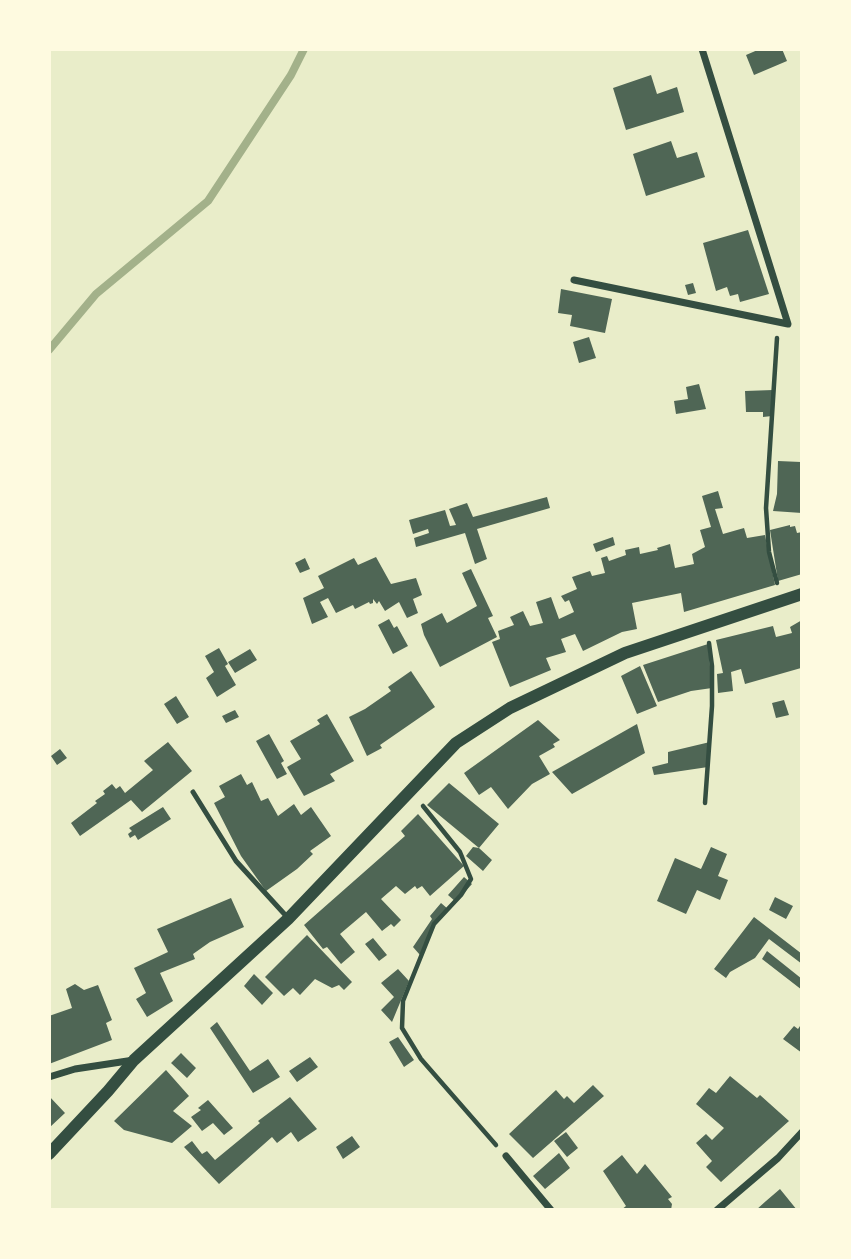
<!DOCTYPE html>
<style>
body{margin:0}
#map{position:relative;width:851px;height:1259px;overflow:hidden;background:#e9edc9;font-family:"Roboto Condensed",sans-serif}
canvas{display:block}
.frame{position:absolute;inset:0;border:51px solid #fefae0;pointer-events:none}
</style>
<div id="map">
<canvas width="851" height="1259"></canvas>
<div class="frame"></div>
</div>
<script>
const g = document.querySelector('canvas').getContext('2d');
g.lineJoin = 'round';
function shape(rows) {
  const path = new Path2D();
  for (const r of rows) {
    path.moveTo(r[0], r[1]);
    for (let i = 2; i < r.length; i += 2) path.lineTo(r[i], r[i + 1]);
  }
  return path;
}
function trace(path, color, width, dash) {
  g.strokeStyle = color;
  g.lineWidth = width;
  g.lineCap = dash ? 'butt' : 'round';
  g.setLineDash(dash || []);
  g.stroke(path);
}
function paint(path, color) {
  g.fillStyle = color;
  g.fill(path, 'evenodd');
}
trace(shape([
 [49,350,96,294,208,201,291,75,304,49]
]), '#a3b18a', 8);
paint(shape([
 [760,49,782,49,787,61,754,75,746,55],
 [651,75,657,94,677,87,684,112,626,130,613,88],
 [671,141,677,158,697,152,705,177,646,196,633,154],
 [748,230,769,294,740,302,738,294,730,296,727,287,716,291,703,243],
 [693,283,696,293,688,295,685,285],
 [561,289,612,299,605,333,570,326,572,315,558,313],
 [589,337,596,358,579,363,573,342],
 [699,384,706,409,676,414,674,401,688,399,686,387],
 [773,390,772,416,763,417,763,412,746,412,745,391],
 [778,461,801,462,802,513,773,511,777,494],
 [718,491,723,508,715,509,723,534,744,528,747,538,765,535,775,585,684,612,681,593,632,603,637,629,622,632,583,651,575,634,561,639,566,652,546,658,551,670,510,687,492,642,500,639,498,631,514,625,510,617,523,611,530,626,543,623,536,602,551,597,559,619,574,612,569,600,565,602,561,596,577,589,572,577,590,571,592,576,605,573,601,558,607,556,609,561,626,555,625,550,639,547,640,554,658,550,657,548,670,544,675,568,694,564,692,554,705,547,700,530,711,527,702,496],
 [547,497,550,508,477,529,487,559,475,564,465,533,416,547,414,538,429,533,428,529,413,534,409,520,445,510,450,526,456,525,449,509,467,503,473,517],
 [790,525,790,527,795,526,797,533,802,532,802,574,778,581,770,530],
 [613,537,615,545,596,552,593,544],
 [376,557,391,584,416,578,422,595,413,599,418,613,407,618,399,602,385,611,379,601,377,604,373,599,373,603,370,604,369,602,355,609,353,605,336,613,328,598,320,602,328,617,312,624,303,598,324,588,318,576,354,558,358,565],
 [305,558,310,569,300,573,295,563],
 [471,569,493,616,488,618,497,637,440,667,424,635,421,624,442,613,447,623,477,606,462,573],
 [389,619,394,628,397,626,408,646,393,654,378,625],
 [802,620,801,668,745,684,741,669,731,672,733,691,718,693,717,674,723,673,716,640,773,626,776,637,792,633,790,627],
 [708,644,712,688,691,691,658,702,643,665],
 [219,648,228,664,225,666,236,685,217,697,206,678,214,672,205,656],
 [250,649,257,660,235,673,228,662],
 [640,666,657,706,637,714,621,676],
 [411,671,435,707,380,745,382,748,367,756,349,717,365,709,391,691,388,687],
 [176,696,189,717,177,724,164,704],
 [784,700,789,715,776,718,772,703],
 [235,710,239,717,226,723,222,716],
 [327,714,354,761,330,774,335,781,304,796,287,767,301,759,290,741,320,724,317,720],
 [538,720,560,740,553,744,555,747,539,756,550,774,532,784,508,809,491,787,479,795,464,773],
 [637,724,645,753,572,794,552,772],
 [269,734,284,761,281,763,287,774,277,779,256,741],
 [168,742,192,771,142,812,131,800,80,836,71,823,97,803,95,801,105,794,103,791,112,784,116,789,120,786,125,793,153,770,144,761],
 [710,742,708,767,654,775,652,767,668,763,668,752],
 [60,749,67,758,57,765,51,756],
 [241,774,247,785,252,782,261,801,268,798,278,816,294,804,301,815,311,807,331,836,310,851,313,854,297,869,266,891,241,856,214,803,225,797,219,786],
 [449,783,499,824,479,848,492,860,483,871,466,856,473,847,479,848,427,805],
 [163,807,171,819,138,840,135,835,130,838,128,834,132,831,129,828],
 [418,814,464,866,430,896,422,886,417,889,415,886,405,894,396,886,381,899,401,920,394,927,391,924,382,931,366,912,340,934,355,952,341,964,327,947,323,949,304,925,405,836,401,831],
 [711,847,727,854,718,876,728,880,720,900,697,890,686,914,657,901,675,858,701,869],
 [464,877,472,884,456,902,448,895],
 [775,897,793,906,786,919,769,910],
 [231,898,244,927,210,942,193,954,195,959,160,973,173,1001,147,1017,136,999,146,993,134,968,168,952,157,929],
 [441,903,448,909,431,929,420,955,413,947,432,919,430,916],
 [754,917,802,954,802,964,769,939,755,958,730,972,726,978,714,969],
 [307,935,352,982,344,990,339,985,332,988,315,979,300,995,293,988,284,996,265,977],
 [373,938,387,955,379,961,365,944],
 [767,951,802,979,802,990,762,959],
 [398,969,409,981,392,1022,381,1010,394,997,381,983],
 [254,974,273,993,262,1005,244,986],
 [75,984,84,990,98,985,112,1020,106,1023,112,1040,49,1064,49,1016,72,1008,66,989],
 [217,1022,250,1071,268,1059,280,1077,253,1093,210,1028],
 [802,1023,802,1053,783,1039,794,1026,798,1029],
 [398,1037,414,1060,404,1067,389,1042],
 [181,1053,196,1068,187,1078,171,1063],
 [310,1057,318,1067,297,1082,289,1071],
 [166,1070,189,1096,173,1111,192,1126,172,1143,124,1130,114,1121],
 [730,1076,757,1098,760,1095,789,1121,721,1182,706,1167,712,1161,696,1143,706,1134,712,1140,724,1128,696,1104,709,1088,716,1093],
 [593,1085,604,1096,533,1158,509,1134,556,1090,564,1099,567,1096,574,1103],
 [49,1096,65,1113,49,1128],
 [290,1097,317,1129,298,1142,291,1132,277,1143,272,1137,219,1184,184,1147,192,1141,202,1154,207,1151,215,1160,260,1123,258,1121],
 [208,1100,233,1128,224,1135,213,1123,202,1131,191,1117,201,1110,198,1108],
 [566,1132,578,1148,567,1157,554,1141],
 [352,1136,360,1147,343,1159,336,1147],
 [559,1153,570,1168,545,1189,533,1176],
 [622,1155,637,1174,645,1164,672,1197,668,1199,672,1204,671,1210,621,1210,626,1206,603,1171],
 [780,1189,797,1210,756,1210,766,1201]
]), '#4f6655');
trace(shape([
 [777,338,766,508,769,552,777,583],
 [705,803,712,706,712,666,709,643],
 [423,806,460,852,471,879,461,895,434,924,403,1001,402,1028,421,1059,496,1145]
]), '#344e41', 4.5);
trace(shape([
 [193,792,236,861,288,918]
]), '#344e41', 5);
trace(shape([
 [574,280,788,324,702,49],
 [49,1077,75,1069,134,1060],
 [506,1156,551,1210],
 [717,1210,778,1158,802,1132]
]), '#344e41', 7);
trace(shape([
 [49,1154,108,1091,134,1060,288,919,456,743,510,708,625,653,802,594]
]), '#344e41', 12);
</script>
